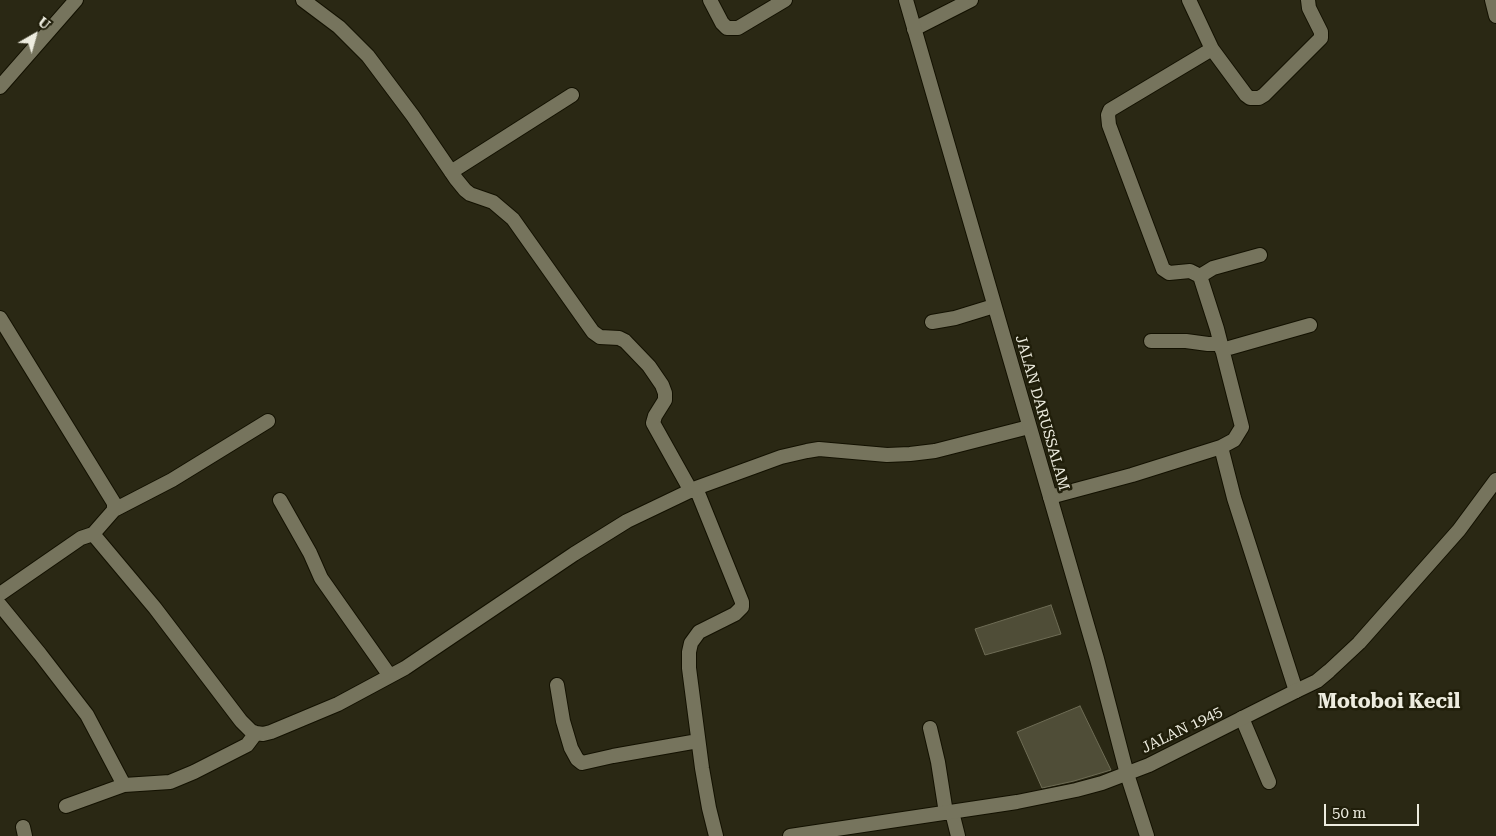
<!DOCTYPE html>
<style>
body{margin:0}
#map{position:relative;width:1496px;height:836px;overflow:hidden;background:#2a2814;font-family:"Roboto Serif",serif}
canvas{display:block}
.north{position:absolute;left:10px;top:10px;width:50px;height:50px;-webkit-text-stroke:4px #201e0a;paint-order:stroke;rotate:38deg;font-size:14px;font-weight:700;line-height:20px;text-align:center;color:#edecdf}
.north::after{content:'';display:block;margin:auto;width:18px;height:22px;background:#edecdf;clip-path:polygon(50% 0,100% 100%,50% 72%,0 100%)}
.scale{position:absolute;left:1324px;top:804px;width:95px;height:22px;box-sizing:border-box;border:2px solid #edecdf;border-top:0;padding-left:6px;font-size:15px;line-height:18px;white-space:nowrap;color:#edecdf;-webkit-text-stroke:4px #201e0a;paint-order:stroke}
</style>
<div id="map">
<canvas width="1496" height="836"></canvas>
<div class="north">U</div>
<div class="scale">50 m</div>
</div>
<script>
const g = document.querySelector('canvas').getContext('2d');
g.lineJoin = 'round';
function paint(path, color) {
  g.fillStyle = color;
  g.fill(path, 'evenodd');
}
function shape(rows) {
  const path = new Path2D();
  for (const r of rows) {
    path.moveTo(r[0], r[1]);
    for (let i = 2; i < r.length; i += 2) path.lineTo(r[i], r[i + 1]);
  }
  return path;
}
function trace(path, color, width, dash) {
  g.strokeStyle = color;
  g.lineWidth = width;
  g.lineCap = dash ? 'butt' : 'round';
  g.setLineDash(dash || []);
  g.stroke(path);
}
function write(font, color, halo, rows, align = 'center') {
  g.font = font + ' "Roboto Serif",serif';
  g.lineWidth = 5;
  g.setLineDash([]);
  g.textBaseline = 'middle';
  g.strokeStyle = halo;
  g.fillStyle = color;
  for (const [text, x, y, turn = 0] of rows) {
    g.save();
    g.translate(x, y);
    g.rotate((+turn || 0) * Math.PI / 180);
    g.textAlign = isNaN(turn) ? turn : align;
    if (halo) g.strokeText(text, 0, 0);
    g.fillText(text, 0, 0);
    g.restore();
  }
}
const building = shape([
 [1051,605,1061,634,985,655,975,629,1051,605],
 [1080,706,1111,770,1074,781,1042,788,1017,732,1080,706]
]);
paint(building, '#4f4d37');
trace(building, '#6e6c55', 1);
const minor = shape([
 [303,0,339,27,368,56,413,116,456,179,465,190,470,194,493,202,513,219,593,332,600,337,619,338,625,341,649,366,662,385,665,393,665,400,655,416,653,423,691,491],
 [710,0,722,23,727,28,738,28,785,0],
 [1189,0,1212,49,1110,110,1108,115,1109,125,1163,269,1169,273,1190,271,1200,276,1217,329,1242,427,1234,440,1221,447],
 [1492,0,1496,16],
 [914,29,971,0],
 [1212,49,1246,95,1250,98,1259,98,1264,95,1321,38,1321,32,1309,8,1308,0],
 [451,172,572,95],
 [1200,276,1213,268,1260,255],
 [0,318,114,503,114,510,93,534],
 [932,322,955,318,994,306],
 [1151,341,1186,341,1208,344,1220,344],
 [1222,350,1310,325],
 [696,488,742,602,742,607,735,614,699,632,691,643,689,652,689,668,702,768,709,808,716,836],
 [1050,497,1132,475,1221,447,1234,498,1296,691],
 [280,500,310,553,321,578,390,676],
 [114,510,172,480,268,421],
 [0,594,81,538,93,534,155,608,241,721,251,731,256,733,263,734,271,732,338,704,405,668,574,554,627,521,696,488,781,457,807,451,819,449,887,455,910,454,935,451,1029,427],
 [0,605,40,654,87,715,124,785],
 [557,685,563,721,571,748,577,759,582,763,613,756,698,741],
 [1242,718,1269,782],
 [930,728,938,762,946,813],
 [66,806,124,785,170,782,194,772,247,745,256,733],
 [952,812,958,836],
 [23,827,25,836]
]);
const tertiary = shape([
 [906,0,1097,659,1127,774,1147,836],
 [790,836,1017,802,1076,790,1102,783,1149,765,1296,691,1317,681,1329,671,1359,643,1459,530,1496,480]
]);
const secondary = shape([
 [0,87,76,0]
]);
trace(minor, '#131101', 16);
trace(tertiary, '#131101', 16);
trace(secondary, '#131101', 16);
trace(minor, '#76745d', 14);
trace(tertiary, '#76745d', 14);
trace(secondary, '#76745d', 14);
write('15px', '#edecdf', '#201e0a', [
 ["JALAN DARUSSALAM",1042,413,74],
 ["JALAN 1945",1182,730,-26]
]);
write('bold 20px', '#edecdf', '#201e0a', [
 ["Motoboi Kecil",1389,702]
]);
</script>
